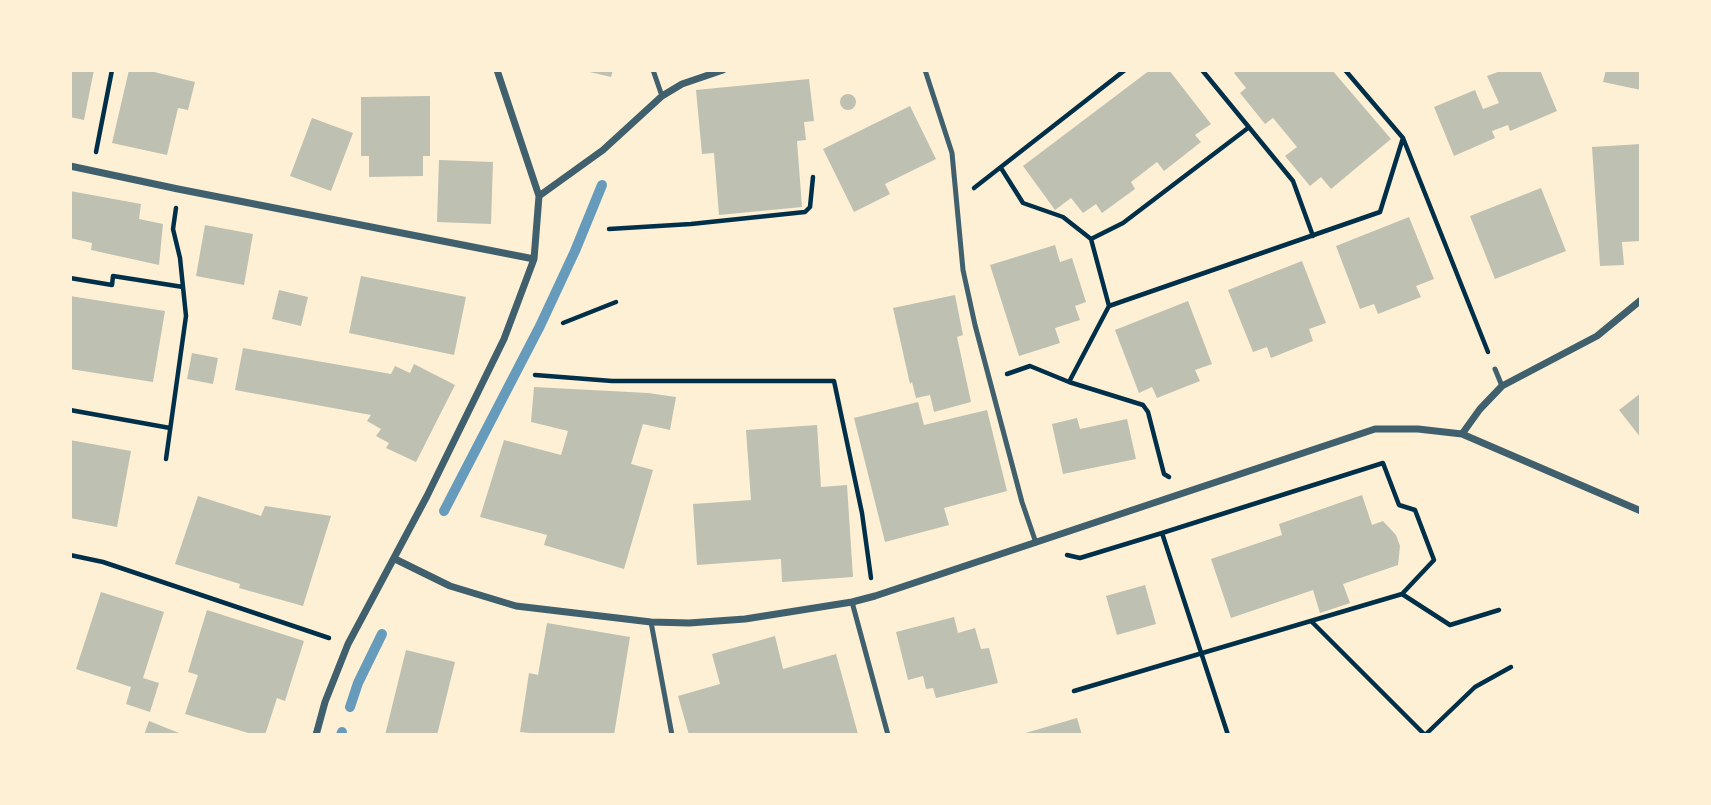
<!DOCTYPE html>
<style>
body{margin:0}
#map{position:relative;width:1711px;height:805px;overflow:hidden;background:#fdf0d5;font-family:"Golos Text",sans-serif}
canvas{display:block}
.frame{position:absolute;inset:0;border:72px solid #fdf0d5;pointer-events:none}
</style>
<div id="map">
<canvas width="1711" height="805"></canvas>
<div class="frame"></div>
</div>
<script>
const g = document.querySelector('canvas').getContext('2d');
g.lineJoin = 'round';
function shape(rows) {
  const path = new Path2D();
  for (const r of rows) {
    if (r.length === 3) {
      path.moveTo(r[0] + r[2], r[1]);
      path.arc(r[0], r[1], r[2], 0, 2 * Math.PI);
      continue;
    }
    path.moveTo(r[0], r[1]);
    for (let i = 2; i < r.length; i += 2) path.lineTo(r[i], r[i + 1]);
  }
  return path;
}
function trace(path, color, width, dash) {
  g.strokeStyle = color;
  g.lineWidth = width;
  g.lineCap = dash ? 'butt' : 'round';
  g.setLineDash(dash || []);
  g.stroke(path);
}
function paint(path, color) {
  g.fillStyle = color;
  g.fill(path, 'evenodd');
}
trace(shape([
 [444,511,540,326,575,251,602,185],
 [350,707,358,683,382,634],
 [341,735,342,732]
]), '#669bbc', 10);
paint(shape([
 [70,70,94,70,84,120,70,117],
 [129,70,146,70,195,82,188,110,178,108,167,155,112,143],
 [581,70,613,70,611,77],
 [1150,70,1169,70,1211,124,1195,135,1201,142,1164,171,1157,162,1131,182,1135,189,1102,213,1096,204,1083,213,1071,198,1055,210,1023,166],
 [1238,70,1332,70,1391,139,1331,189,1321,177,1310,186,1285,156,1297,147,1273,118,1265,124,1240,93,1246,88,1234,73],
 [1503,70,1540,70,1557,111,1510,131,1508,125,1492,131,1495,138,1454,156,1434,107,1475,90,1483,109,1499,103,1487,76],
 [1606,70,1641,70,1641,90,1603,82],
 [809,79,814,121,804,122,806,140,797,141,802,207,719,215,714,153,702,154,696,90],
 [848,102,8],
 [430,96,430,156,423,156,423,176,369,177,369,156,361,156,361,97],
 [910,106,936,159,885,184,890,194,854,212,823,149],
 [312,118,353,133,331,191,290,176],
 [1641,144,1641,241,1622,242,1624,265,1600,266,1592,147],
 [439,160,493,162,491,224,437,222],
 [1541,188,1566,251,1495,279,1470,216],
 [70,191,141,204,139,219,163,224,159,265,91,250,92,243,70,238],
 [1409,217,1434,279,1416,286,1421,297,1378,314,1374,304,1360,309,1336,246],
 [205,225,253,234,244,285,196,276],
 [1055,245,1060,262,1072,258,1086,302,1075,306,1080,320,1055,328,1060,343,1019,356,990,265],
 [1302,261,1326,323,1309,329,1313,341,1271,358,1267,347,1253,352,1228,290],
 [361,276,466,297,454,355,349,333],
 [279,290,308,297,301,326,272,319],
 [955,295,963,335,957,337,971,402,934,412,930,395,916,398,912,382,910,384,893,308],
 [70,296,165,311,153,382,70,369],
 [1188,301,1212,364,1195,370,1200,381,1157,398,1152,387,1139,393,1115,330],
 [243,348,391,374,395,366,410,373,414,364,455,385,416,462,386,448,389,443,376,436,381,429,367,421,371,415,235,390],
 [192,353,218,358,213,384,187,379],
 [534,387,648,393,676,397,670,430,643,424,631,464,653,470,624,569,544,545,547,535,480,517,504,440,561,455,568,431,531,422],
 [1641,393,1641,438,1619,410],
 [918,402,924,425,987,410,1007,491,944,508,949,525,885,542,854,418],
 [1077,418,1080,429,1127,419,1136,459,1063,474,1052,424],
 [817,425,821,487,847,485,853,577,782,582,781,559,697,565,693,504,751,500,746,430],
 [70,440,131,451,117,527,70,518],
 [1362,495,1372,525,1383,521,1396,535,1400,546,1398,565,1343,584,1350,603,1320,613,1313,590,1231,618,1211,559,1282,535,1279,524],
 [198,496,261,516,265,506,331,516,303,606,239,588,240,584,175,564],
 [1145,585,1156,624,1117,635,1106,596],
 [101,592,164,612,143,678,159,683,150,712,126,704,131,687,76,669],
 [207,610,304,641,285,701,277,698,265,735,255,735,185,714,198,675,188,672],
 [954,617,958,633,975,628,981,649,989,648,998,683,936,698,933,688,926,689,923,676,908,680,896,632],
 [547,623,630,637,614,735,530,735,530,733,520,732,529,673,538,675],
 [775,636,783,669,836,654,858,734,689,735,678,696,720,684,712,654],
 [406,650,455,662,437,735,385,735],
 [1077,718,1082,735,1022,735,1022,734],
 [149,721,184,735,144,735]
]), '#bec0b2');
trace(shape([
 [1202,70,1293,181,1313,236],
 [1345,70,1403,138,1488,352],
 [96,152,112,70],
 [1001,168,1023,203,1063,217,1091,239,1109,306,1069,382],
 [974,188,1125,70],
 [609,229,691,224,805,212,810,207,813,177],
 [1091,239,1123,223,1248,128],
 [70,278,112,285,113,276,183,287],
 [1109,306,1380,212,1403,138],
 [563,323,616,302],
 [1007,374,1030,366,1069,382,1143,405,1148,412,1164,474,1169,477],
 [535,375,612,381,834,381,862,513,871,578],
 [70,410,170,428],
 [166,459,186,316,180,258,173,229,176,208],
 [1162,533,1383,463,1399,505,1415,510,1434,560,1402,594],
 [70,555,103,562,329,638],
 [1067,555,1080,558,1162,533,1228,735],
 [1311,621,1425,735],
 [1074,691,1402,594,1450,625,1499,610],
 [1425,735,1475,687,1511,667]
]), '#003049', 4.5);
trace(shape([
 [653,70,662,96],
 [925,70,952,153,963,270,975,325,1022,502,1036,543],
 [1495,369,1502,386],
 [852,602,888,735],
 [651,622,672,735]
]), '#3f606c', 5);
trace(shape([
 [70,166,178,189,534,259],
 [539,196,603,150,662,96,682,84,723,70],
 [1462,434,1480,409,1502,386,1597,336,1641,300],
 [395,559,450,586,516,606,651,622,689,623,745,619,852,602,875,596,1375,429,1418,429,1462,434,1641,511],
 [316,735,325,702,348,644,427,496,504,339,534,259,539,196,497,70]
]), '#3f606c', 7);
</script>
